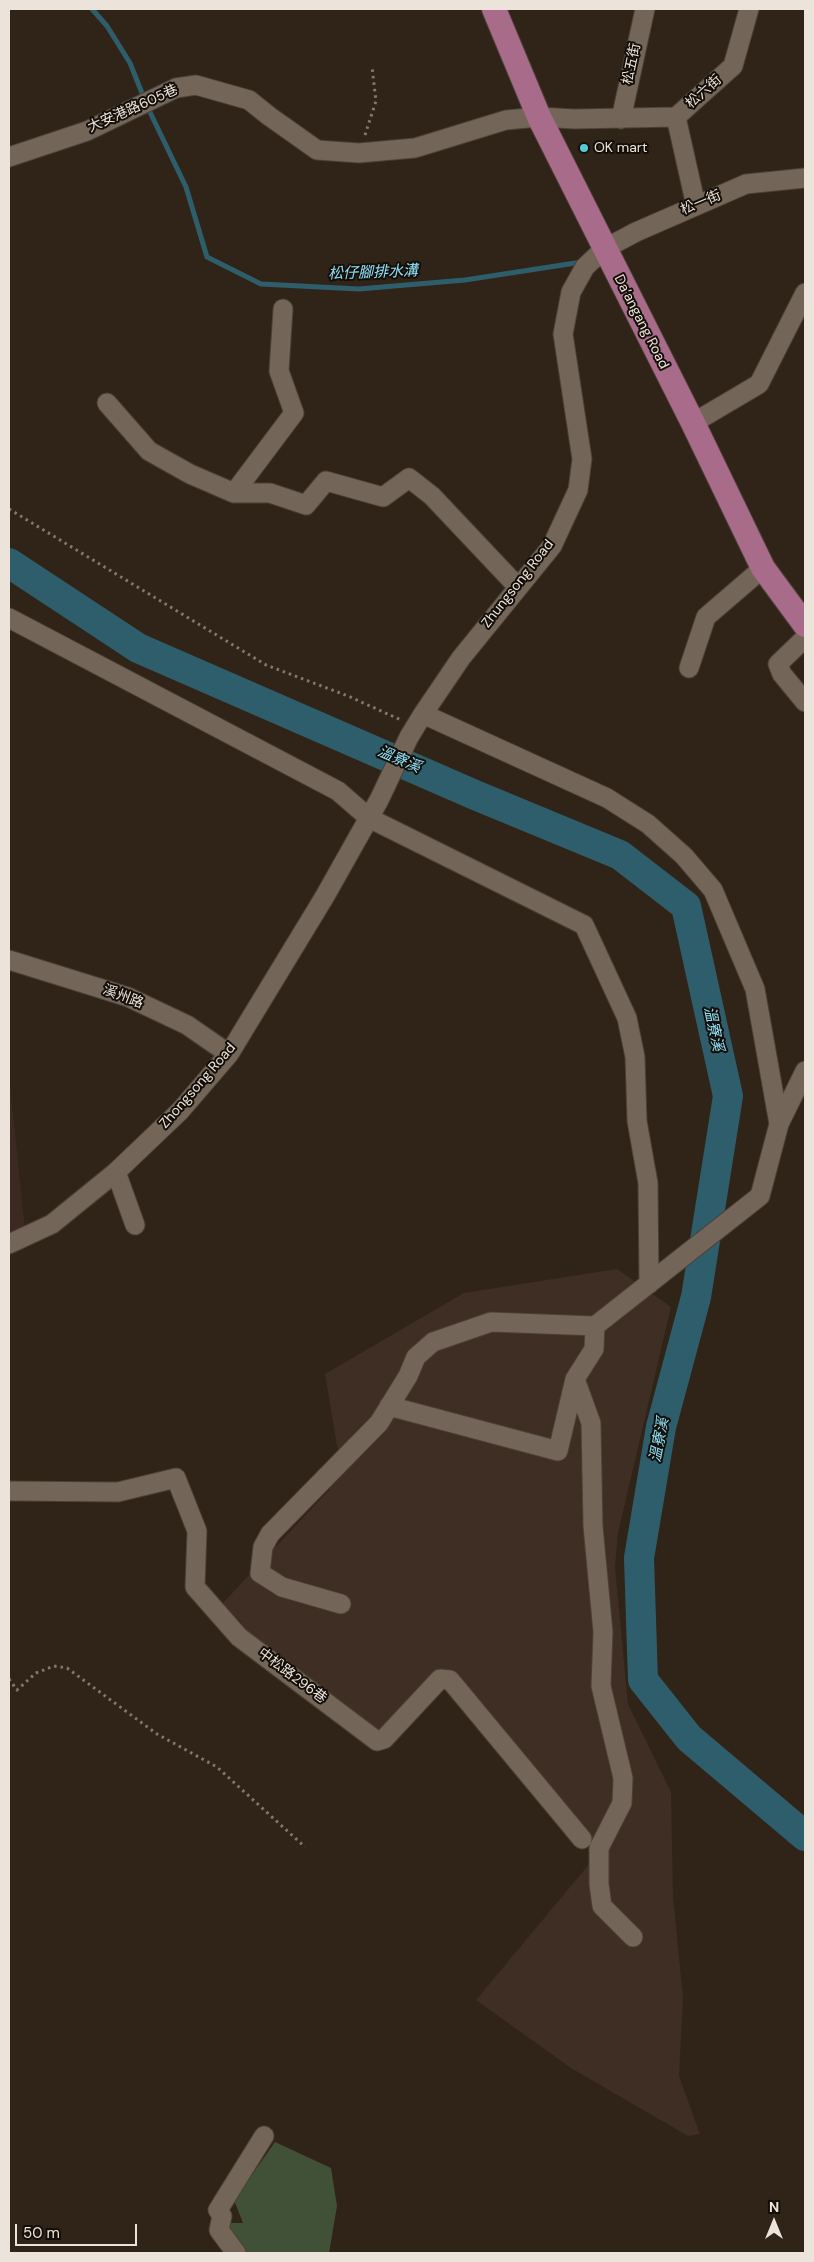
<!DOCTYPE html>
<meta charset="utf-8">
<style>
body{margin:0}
#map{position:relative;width:814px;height:2262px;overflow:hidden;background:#302418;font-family:"DM Sans",sans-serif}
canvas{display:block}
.frame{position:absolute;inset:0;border:10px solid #ece3db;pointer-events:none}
.north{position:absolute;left:749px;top:2197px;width:50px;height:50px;-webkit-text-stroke:4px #140e09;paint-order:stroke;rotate:0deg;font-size:14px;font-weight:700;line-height:20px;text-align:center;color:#ece3db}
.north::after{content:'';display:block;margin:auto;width:18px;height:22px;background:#ece3db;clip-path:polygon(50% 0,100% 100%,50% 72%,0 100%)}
.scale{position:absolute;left:15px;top:2224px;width:122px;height:22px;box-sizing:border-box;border:2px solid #ece3db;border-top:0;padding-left:6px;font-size:15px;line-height:18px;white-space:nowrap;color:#ece3db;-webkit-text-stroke:4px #140e09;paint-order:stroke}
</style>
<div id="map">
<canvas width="814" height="2262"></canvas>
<div class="frame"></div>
<div class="north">N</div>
<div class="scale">50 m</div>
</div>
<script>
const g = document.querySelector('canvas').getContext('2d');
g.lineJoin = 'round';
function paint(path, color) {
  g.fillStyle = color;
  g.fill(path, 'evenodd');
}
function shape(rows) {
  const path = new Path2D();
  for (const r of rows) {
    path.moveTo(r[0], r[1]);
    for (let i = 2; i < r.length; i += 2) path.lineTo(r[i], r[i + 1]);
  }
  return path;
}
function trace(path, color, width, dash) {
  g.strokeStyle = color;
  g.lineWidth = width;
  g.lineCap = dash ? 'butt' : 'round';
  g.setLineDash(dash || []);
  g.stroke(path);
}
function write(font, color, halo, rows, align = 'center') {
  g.font = font + ' "DM Sans","Noto Sans TC",sans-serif';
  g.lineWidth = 4;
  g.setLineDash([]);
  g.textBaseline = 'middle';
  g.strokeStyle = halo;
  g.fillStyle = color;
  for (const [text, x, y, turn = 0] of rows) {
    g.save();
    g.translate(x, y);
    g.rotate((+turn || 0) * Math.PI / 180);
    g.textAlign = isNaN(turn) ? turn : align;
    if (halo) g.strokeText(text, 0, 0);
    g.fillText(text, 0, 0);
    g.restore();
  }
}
paint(shape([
 [617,1269,671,1307,618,1533,615,1567,628,1704,671,1792,673,1896,683,1998,679,2076,700,2134,688,2136,571,2068,476,2000,600,1851,451,1672,382,1739,241,1633,241,1622,222,1604,329,1490,340,1463,325,1374,464,1293]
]), '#3e2e24');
paint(shape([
 [9,1075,26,1239,9,1245]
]), '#3b2922');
paint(shape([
 [275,2142,331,2168,337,2206,329,2253,233,2253,225,2223,243,2223,234,2200]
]), '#415137');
trace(shape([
 [92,9,107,26,130,63,144,98],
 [147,106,186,187,207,257,261,284,359,289,465,280,582,262]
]), '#2e5e6c', 5);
trace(shape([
 [9,563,138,648,475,795,620,855,686,906,728,1096,696,1297,661,1427,639,1558,643,1680,689,1738,805,1836]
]), '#2e5e6c', 30);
const minor = shape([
 [621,119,645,9],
 [9,157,87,131,176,88,196,85,249,100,269,116,317,150,359,153,415,148,506,120,539,117,574,119,676,117],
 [696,206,676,117,733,66,749,9],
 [107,403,149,451,190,474,234,493,270,493,306,505,326,481,383,497,409,478,432,496,517,586],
 [693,423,759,384,805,293],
 [234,493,294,413,279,371,283,309],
 [9,618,338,791,369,818,584,925,627,1018,635,1057,637,1121,648,1183,649,1284],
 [805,638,778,664,782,674,805,702],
 [689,668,706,617,763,568],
 [423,714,607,798,648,824,684,856,713,890,755,989,779,1124],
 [9,960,128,997,187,1025,229,1054],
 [116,1172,135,1225],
 [9,1244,52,1224,116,1172,180,1111,229,1054,325,896,379,800,409,737,423,714,461,658,552,546,578,490,582,459,563,334,571,292,585,267,604,249,636,232,746,184,805,178],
 [575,1379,591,1423,593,1526,603,1632,601,1686,623,1778,622,1803,599,1848,599,1884,602,1906,633,1937],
 [389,1406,558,1451,575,1379,594,1349,595,1326],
 [9,1491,118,1492,176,1478,197,1531,195,1587,239,1637,377,1741,384,1739,440,1679,450,1680,582,1839],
 [341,1604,282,1587,260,1573,263,1547,270,1534,379,1423,408,1376,416,1357,433,1342,491,1322,595,1326,760,1196,779,1124,805,1071],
 [236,2253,219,2230,222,2216,218,2210,264,2136]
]);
const major = shape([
 [494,9,539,117,693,423,763,568,805,625]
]);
trace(minor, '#4b4037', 21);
trace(major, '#4b4037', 26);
trace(shape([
 [365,135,376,101,372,67],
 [9,509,266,665,348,696,401,720],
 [9,1679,17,1690,36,1673,54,1666,67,1668,157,1734,217,1767,305,1847]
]), '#83786e', 3, [2.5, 4]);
trace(minor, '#736557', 19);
trace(major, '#a86b89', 24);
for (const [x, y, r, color] of [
 [584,148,5,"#52ccd6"]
]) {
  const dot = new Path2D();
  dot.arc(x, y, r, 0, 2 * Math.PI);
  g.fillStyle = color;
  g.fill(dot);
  trace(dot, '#140e09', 2);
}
write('14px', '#ece3db', '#140e09', [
 ["松五街",632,64,-78],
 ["松六街",704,92,-42],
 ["大安港路605巷",133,109,-24],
 ["松一街",701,203,-23],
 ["Da’angang Road",641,322,63],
 ["Zhungsong Road",518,584,-52],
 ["溪州路",123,997,21],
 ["Zhongsong Road",198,1086,-49],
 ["中松路296巷",292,1676,37]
]);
write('14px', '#ece3db', '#140e09', [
 ["OK mart",594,148]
], 'left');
write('italic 15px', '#90e2fa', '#140e09', [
 ["松仔腳排水溝",373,273,-2],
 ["溫寮溪",399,760,23],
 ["溫寮溪",713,1029,78],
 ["溫寮溪",660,1440,-79]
]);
</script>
